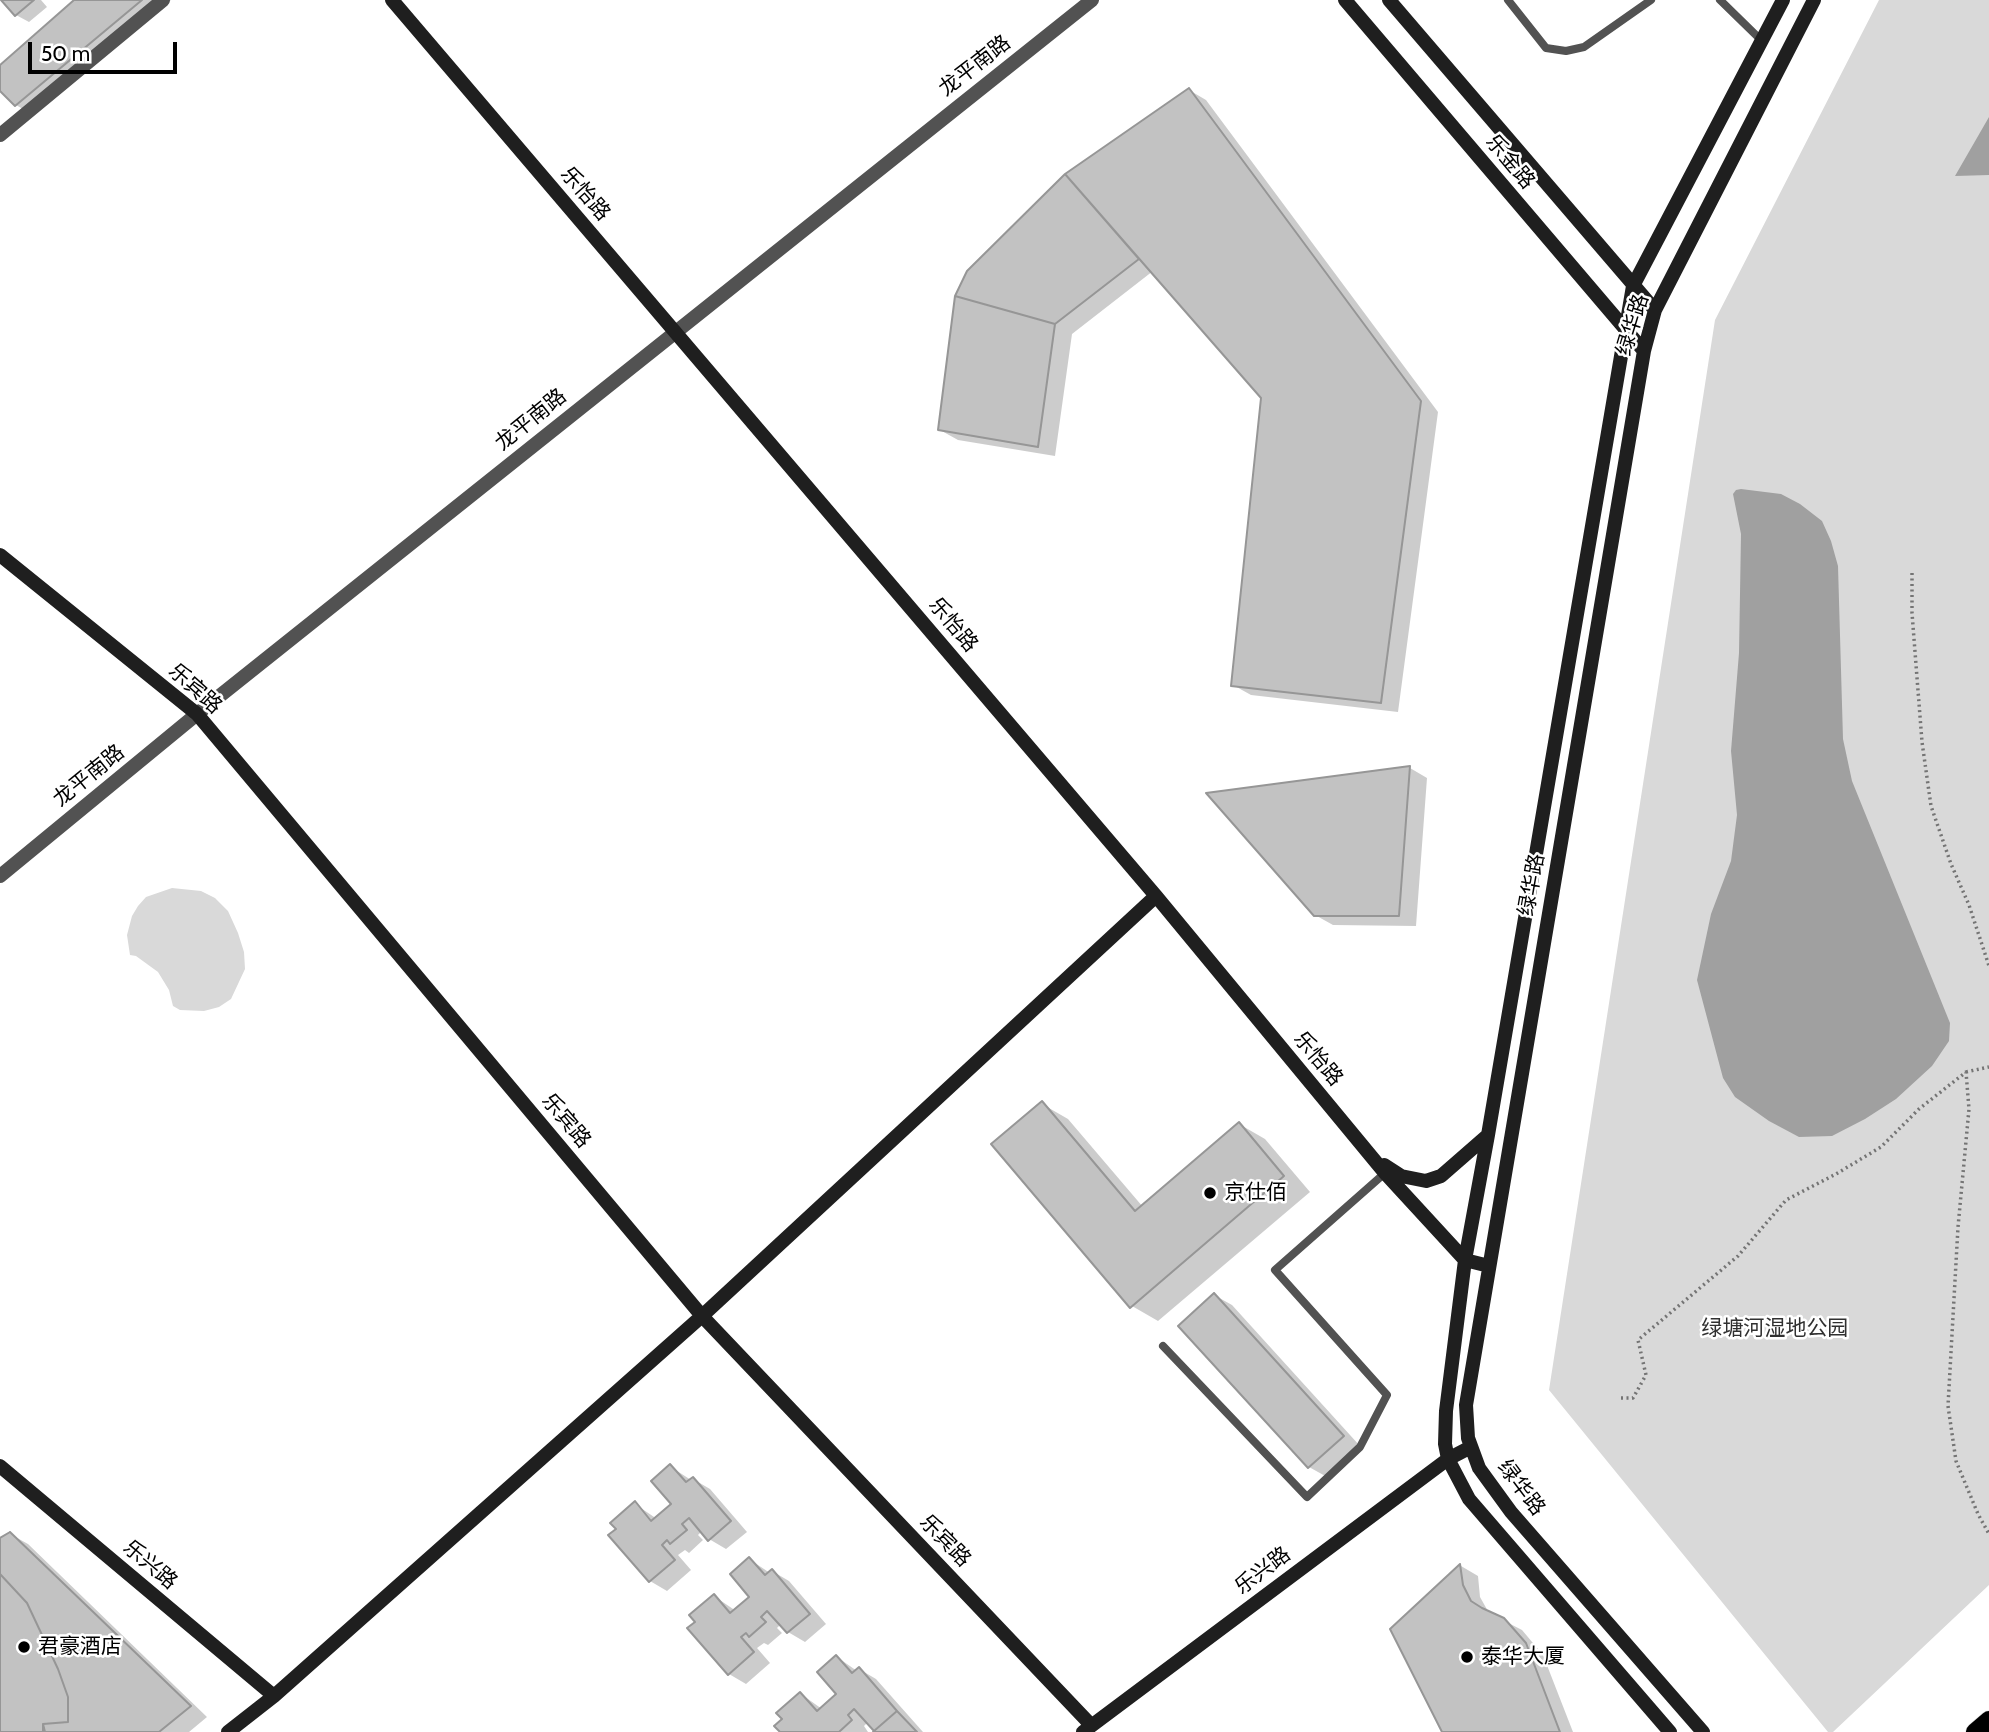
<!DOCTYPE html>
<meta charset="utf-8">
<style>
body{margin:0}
#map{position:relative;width:1989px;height:1732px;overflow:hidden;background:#fff;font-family:Cabin,sans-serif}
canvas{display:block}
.scale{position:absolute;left:28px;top:42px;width:149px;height:32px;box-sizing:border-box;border:4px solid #000;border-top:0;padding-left:9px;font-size:21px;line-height:24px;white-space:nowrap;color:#000;-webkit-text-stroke:5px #fff;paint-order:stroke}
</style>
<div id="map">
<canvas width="1989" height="1732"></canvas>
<div class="scale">50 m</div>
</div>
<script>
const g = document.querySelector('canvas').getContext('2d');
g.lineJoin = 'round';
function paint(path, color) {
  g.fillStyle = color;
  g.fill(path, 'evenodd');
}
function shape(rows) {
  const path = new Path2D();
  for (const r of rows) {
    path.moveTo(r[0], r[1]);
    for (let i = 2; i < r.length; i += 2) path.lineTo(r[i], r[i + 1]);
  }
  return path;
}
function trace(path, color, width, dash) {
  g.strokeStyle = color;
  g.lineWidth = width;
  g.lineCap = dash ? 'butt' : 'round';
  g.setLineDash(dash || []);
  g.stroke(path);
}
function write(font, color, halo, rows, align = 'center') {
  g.font = font + ' Cabin,"Noto Sans SC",sans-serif';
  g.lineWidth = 5;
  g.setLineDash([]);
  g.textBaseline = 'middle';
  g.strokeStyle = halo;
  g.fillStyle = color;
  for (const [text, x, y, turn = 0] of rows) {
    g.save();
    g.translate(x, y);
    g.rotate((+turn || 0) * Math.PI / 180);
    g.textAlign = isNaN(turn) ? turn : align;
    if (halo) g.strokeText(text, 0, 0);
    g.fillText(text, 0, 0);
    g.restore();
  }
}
paint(shape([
 [1879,0,1989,0,1989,1585,1833,1732,1828,1732,1549,1390,1715,320],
 [172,888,201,891,215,898,228,911,238,933,244,952,245,969,231,999,219,1007,204,1011,180,1010,173,1006,169,990,158,972,136,956,130,955,127,935,132,916,138,906,146,897]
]), '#d9d9d9');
paint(shape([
 [1989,117,1989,175,1955,176],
 [1741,489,1781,494,1800,504,1822,521,1831,541,1838,566,1843,739,1852,781,1950,1023,1949,1041,1932,1066,1896,1099,1865,1119,1832,1136,1799,1137,1769,1121,1735,1097,1723,1078,1697,980,1711,914,1731,861,1737,815,1731,751,1739,653,1741,534,1733,494,1736,490]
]), '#a0a0a0');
paint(shape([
 [3,0,41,0,47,7,29,22,16,15],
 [76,0,171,0,33,115,16,105,0,89,0,68],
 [1189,90,1206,100,1438,412,1398,712,1251,695,1233,685,1263,398,1153,271,1072,334,1055,456,958,440,940,430,968,272,1067,175],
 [1410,768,1427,778,1416,926,1333,925,1315,915],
 [1042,1104,1068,1119,1143,1207,1239,1124,1265,1139,1310,1192,1158,1321,1132,1306],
 [1214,1295,1232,1305,1360,1446,1327,1477,1309,1467,1181,1326],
 [671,1467,691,1480,693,1479,710,1489,747,1532,726,1549,709,1539,702,1531,698,1535,703,1540,689,1553,685,1550,678,1555,691,1570,667,1591,650,1581,635,1504,657,1519,673,1504],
 [10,1534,28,1544,207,1717,189,1732,46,1732,42,1719,42,1732,0,1732,0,1540],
 [749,1559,770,1573,772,1571,789,1581,826,1624,805,1642,788,1632,781,1624,777,1628,782,1633,768,1645,764,1643,757,1648,770,1663,746,1684,729,1674,697,1622,714,1596,736,1611,752,1597],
 [1461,1566,1478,1576,1480,1597,1489,1613,1522,1630,1543,1655,1573,1732,1444,1732,1393,1629],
 [837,1657,857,1671,859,1669,876,1679,923,1732,876,1732,868,1722,864,1726,868,1732,782,1732,801,1694,822,1709,839,1695]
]), '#0003');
const building = shape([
 [1,0,34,0,15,16,1,0],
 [74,0,142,0,15,106,0,91,0,65,74,0],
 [1189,88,1421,401,1381,703,1231,686,1261,398,1065,174,1189,88],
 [1065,174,1139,259,1055,324,955,296,967,271,1065,174],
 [955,296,1055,324,1038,447,938,430,955,296],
 [1410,766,1399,916,1314,916,1206,793,1410,766],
 [1042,1101,1135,1211,1239,1122,1284,1176,1130,1308,991,1144,1042,1101],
 [1214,1293,1344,1436,1308,1468,1178,1326,1214,1293],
 [670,1464,686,1482,693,1477,731,1521,708,1541,689,1518,682,1524,687,1530,670,1544,667,1540,662,1545,675,1560,649,1582,608,1535,616,1529,610,1523,635,1501,651,1521,671,1504,651,1481,670,1464],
 [10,1532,191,1706,159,1732,45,1732,43,1724,68,1722,68,1697,58,1669,27,1603,0,1574,0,1538,10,1532],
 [749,1557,765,1575,772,1569,810,1614,787,1633,767,1611,761,1617,766,1622,749,1637,746,1633,741,1637,754,1652,728,1675,687,1628,695,1622,689,1615,714,1594,730,1613,749,1597,730,1574,749,1557],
 [1460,1564,1463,1585,1471,1601,1482,1608,1504,1618,1526,1643,1560,1732,1442,1732,1390,1629,1460,1564],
 [0,1574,27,1603,58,1669,68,1697,68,1722,43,1724,43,1732,0,1732,0,1574],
 [836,1655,852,1673,859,1667,897,1711,874,1731,854,1709,848,1715,852,1720,839,1732,780,1732,774,1726,782,1719,776,1713,800,1692,817,1711,836,1694,817,1672,836,1655],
 [897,1711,917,1732,873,1732,874,1731,897,1711]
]);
paint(building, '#c2c2c2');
trace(building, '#969696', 2);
const primary = shape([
 [1975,1732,1989,1720]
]);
trace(primary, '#dbdbdb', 19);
trace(shape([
 [1912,573,1912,613,1922,742,1931,806,1951,864,1969,905,1989,966],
 [1966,1072,1989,1067],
 [1621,1398,1633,1398,1646,1375,1638,1340,1738,1256,1786,1200,1836,1174,1881,1147,1919,1109,1966,1072,1969,1109,1958,1227,1948,1406,1956,1461,1978,1514,1989,1534]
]), '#747474', 3.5, [2, 3.5]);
trace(shape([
 [1508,0,1546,48,1566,51,1584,47,1651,0],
 [1720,0,1762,41],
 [1163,1346,1307,1497,1360,1447,1387,1395,1275,1270,1385,1173]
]), '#525252', 8);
trace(shape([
 [0,135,163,0],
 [0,876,197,714,1092,0]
]), '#525252', 14);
trace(shape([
 [392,0,1156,896,1385,1173,1465,1260,1489,1266],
 [1345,0,1644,351],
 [1389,0,1655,310],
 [0,555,197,714,702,1316,1091,1725],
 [1384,1165,1401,1176,1426,1181,1441,1176,1488,1135],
 [0,1466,274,1696],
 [228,1732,274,1696,702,1316,1156,896],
 [1083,1732,1448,1459,1471,1447],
 [1670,1732,1469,1499,1448,1459,1445,1444,1446,1411,1465,1260,1488,1135,1633,286,1783,0],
 [1703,1732,1511,1512,1479,1468,1468,1438,1466,1405,1644,351,1655,310,1814,0]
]), '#1f1f1f', 14);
trace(primary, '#000', 18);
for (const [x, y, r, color] of [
 [1210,1193,7,"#000"],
 [24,1647,7,"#000"],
 [1467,1657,7,"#000"]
]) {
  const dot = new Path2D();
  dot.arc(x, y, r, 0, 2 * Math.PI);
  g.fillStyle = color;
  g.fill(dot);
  trace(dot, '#fff', 2.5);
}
write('21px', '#000', '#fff', [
 ["龙平南路",975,66,-38],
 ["乐金路",1510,162,50],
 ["乐怡路",585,194,49],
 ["绿华路",1633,325,-73],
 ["龙平南路",531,420,-39],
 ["乐怡路",953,625,50],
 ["乐宾路",195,689,42],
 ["龙平南路",89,776,-39],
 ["绿华路",1532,885,-80],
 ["乐怡路",1318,1059,50],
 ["乐宾路",566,1121,50],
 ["绿华路",1521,1488,53],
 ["乐宾路",945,1541,46],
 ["乐兴路",150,1565,40],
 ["乐兴路",1263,1571,-37]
]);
write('21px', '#000', '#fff', [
 ["京仕佰",1224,1193],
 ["君豪酒店",38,1647],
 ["泰华大厦",1481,1657]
], 'left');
write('21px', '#303030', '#fff', [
 ["绿塘河湿地公园",1775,1329]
]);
</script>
